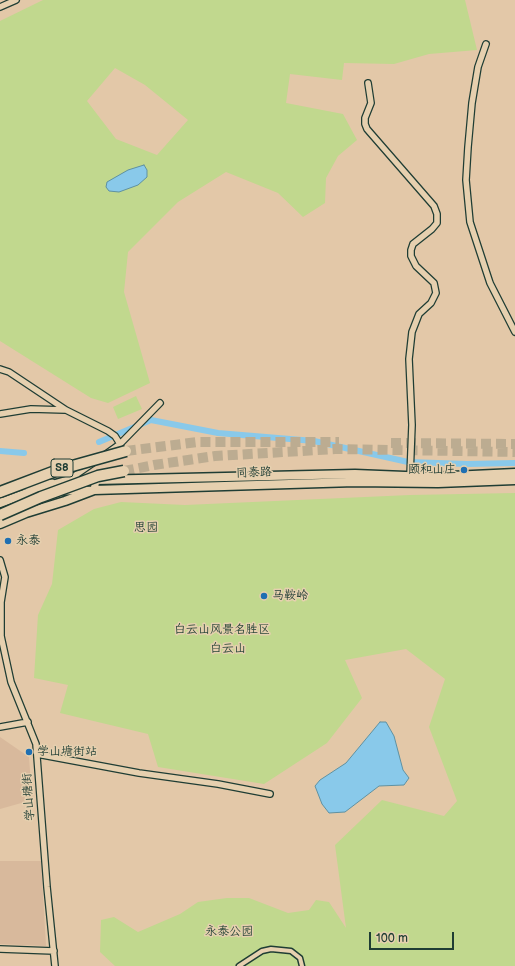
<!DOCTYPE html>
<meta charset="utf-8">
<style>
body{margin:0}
#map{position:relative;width:515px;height:966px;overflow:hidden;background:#e3c8a8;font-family:"Balsamiq Sans",sans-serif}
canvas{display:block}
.scale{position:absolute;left:369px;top:932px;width:85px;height:18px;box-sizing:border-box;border:2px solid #1f3d34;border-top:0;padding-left:5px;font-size:12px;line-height:14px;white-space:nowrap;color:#1f3d34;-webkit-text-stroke:3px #e6d0af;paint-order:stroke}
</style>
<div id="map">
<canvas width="515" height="966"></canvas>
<div class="scale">100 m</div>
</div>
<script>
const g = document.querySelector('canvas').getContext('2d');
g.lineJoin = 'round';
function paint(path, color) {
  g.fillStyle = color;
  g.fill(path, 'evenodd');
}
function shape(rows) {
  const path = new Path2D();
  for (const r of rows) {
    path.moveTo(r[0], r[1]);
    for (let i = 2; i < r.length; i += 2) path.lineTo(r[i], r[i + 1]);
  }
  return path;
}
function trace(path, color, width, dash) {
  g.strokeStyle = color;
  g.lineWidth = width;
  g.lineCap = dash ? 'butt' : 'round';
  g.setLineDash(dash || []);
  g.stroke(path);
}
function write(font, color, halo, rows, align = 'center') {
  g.font = font + ' "Balsamiq Sans","LXGW WenKai TC",sans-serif';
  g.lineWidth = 3;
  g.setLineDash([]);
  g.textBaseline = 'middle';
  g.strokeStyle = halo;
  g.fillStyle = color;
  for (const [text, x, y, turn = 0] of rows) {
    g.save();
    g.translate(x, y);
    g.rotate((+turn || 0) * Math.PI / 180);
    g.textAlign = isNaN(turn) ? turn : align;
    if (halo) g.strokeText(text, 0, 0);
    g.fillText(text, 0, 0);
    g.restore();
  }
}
paint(shape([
 [0,737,29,757,32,800,0,809],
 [0,861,41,861,46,946,0,944]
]), '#d8b99c');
paint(shape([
 [43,0,465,0,477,50,429,54,394,64,344,63,342,80,290,74,286,103,343,114,357,140,338,156,326,178,325,203,303,217,278,193,226,172,178,202,128,252,124,292,150,383,108,403,91,398,0,341,0,21],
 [115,68,145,85,188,120,157,155,116,139,87,101],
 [136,396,142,409,118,419,113,407],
 [515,493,515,966,115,966,100,952,101,920,114,917,138,932,180,914,198,902,227,898,249,898,288,913,309,910,316,900,329,902,346,928,335,845,382,800,444,816,457,801,429,727,445,679,406,649,345,660,362,698,327,743,264,784,158,767,148,734,60,713,68,685,34,678,38,615,52,584,58,530,94,509,121,502,185,505,410,495]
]), '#c1d88e');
const water = shape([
 [144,165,147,170,147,177,138,185,119,192,109,191,106,187,107,182,128,170,144,165],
 [380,722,386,722,394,736,403,770,409,778,404,785,379,786,345,812,329,813,322,804,315,786,320,780,346,763,380,722]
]);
paint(water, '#89c9ea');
trace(water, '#5f91a1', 1);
trace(shape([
 [99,442,151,420,218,433,314,441,408,462,467,464,515,463],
 [0,451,24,453]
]), '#89c9ea', 6);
trace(shape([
 [391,443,515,444],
 [126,451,198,442,339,442],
 [124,471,154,465,215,456,335,449,515,452]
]), '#bcac91', 10, [10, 5]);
const pedestrian = shape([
 [239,966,262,951,271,949,291,951,300,958,302,966]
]);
const minor = shape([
 [0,7,16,0],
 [486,44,478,67,472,103,468,147,466,180,470,222,490,283,515,332],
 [368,83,371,103,365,118,365,124,367,129,434,206,437,214,437,223,432,229,413,244,411,250,411,256,416,266,434,283,436,293,431,303,419,314,412,332,409,359,412,425,410,476],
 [0,369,9,372,66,410,108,431,115,436,120,444],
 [0,414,31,409,65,410],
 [106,454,120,444,160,403],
 [67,481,93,463],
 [0,560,5,577,1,602,1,636,11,682,36,744,47,887,55,966],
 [0,727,28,722],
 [37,754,139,773,218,784,270,794],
 [0,949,54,951]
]);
const tertiary = shape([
 [24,486,52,483],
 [65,491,94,490,96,480]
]);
const secondary = shape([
 [95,480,355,474,430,477,515,473],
 [0,503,38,489,66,481,82,480],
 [0,524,26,513,65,501,94,490,355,482,438,483,515,480]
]);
trace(pedestrian, '#1f3d34', 7);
trace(minor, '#1f3d34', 8);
trace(tertiary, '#1f3d34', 10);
trace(secondary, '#1f3d34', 11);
trace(pedestrian, '#e6d0af', 4);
trace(minor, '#e6d0af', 5.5);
trace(tertiary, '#e6d0af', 7);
trace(secondary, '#e6d0af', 8);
const motorwayBridge = shape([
 [0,492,58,470,126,451],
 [0,515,41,497,98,476,124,471]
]);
trace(motorwayBridge, '#1f3d34', 13, []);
trace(motorwayBridge, '#e6d0af', 10);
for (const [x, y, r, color] of [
 [464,470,4,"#1f6fb2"],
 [8,541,4,"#1f6fb2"],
 [264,596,4,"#1f6fb2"],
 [29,752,4,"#1f6fb2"]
]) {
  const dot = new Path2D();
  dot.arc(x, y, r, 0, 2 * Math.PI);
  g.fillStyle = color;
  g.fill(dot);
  trace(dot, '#e6d0af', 1.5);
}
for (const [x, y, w] of [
 [62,468,22]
]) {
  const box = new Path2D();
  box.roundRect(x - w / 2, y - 9, w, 18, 3);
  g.fillStyle = '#e6d0af';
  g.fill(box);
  trace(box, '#1f3d34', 1);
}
write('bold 11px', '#1f3d34', null, [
 ["S8",62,468]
]);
write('12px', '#1f3d34', '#e6d0af', [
 ["颐和山庄",456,470,"right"],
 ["永泰",16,541],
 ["马鞍岭",272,596],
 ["学山塘街站",37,752]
], 'left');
write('12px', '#1f3d34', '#e6d0af', [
 ["同泰路",254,473,-2],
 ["学山塘街",29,797,-94]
]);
write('12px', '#274538', '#e6d0af', [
 ["思园",146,528],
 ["白云山风景名胜区",222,630],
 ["白云山",228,649],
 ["永泰公园",229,932]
]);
</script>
